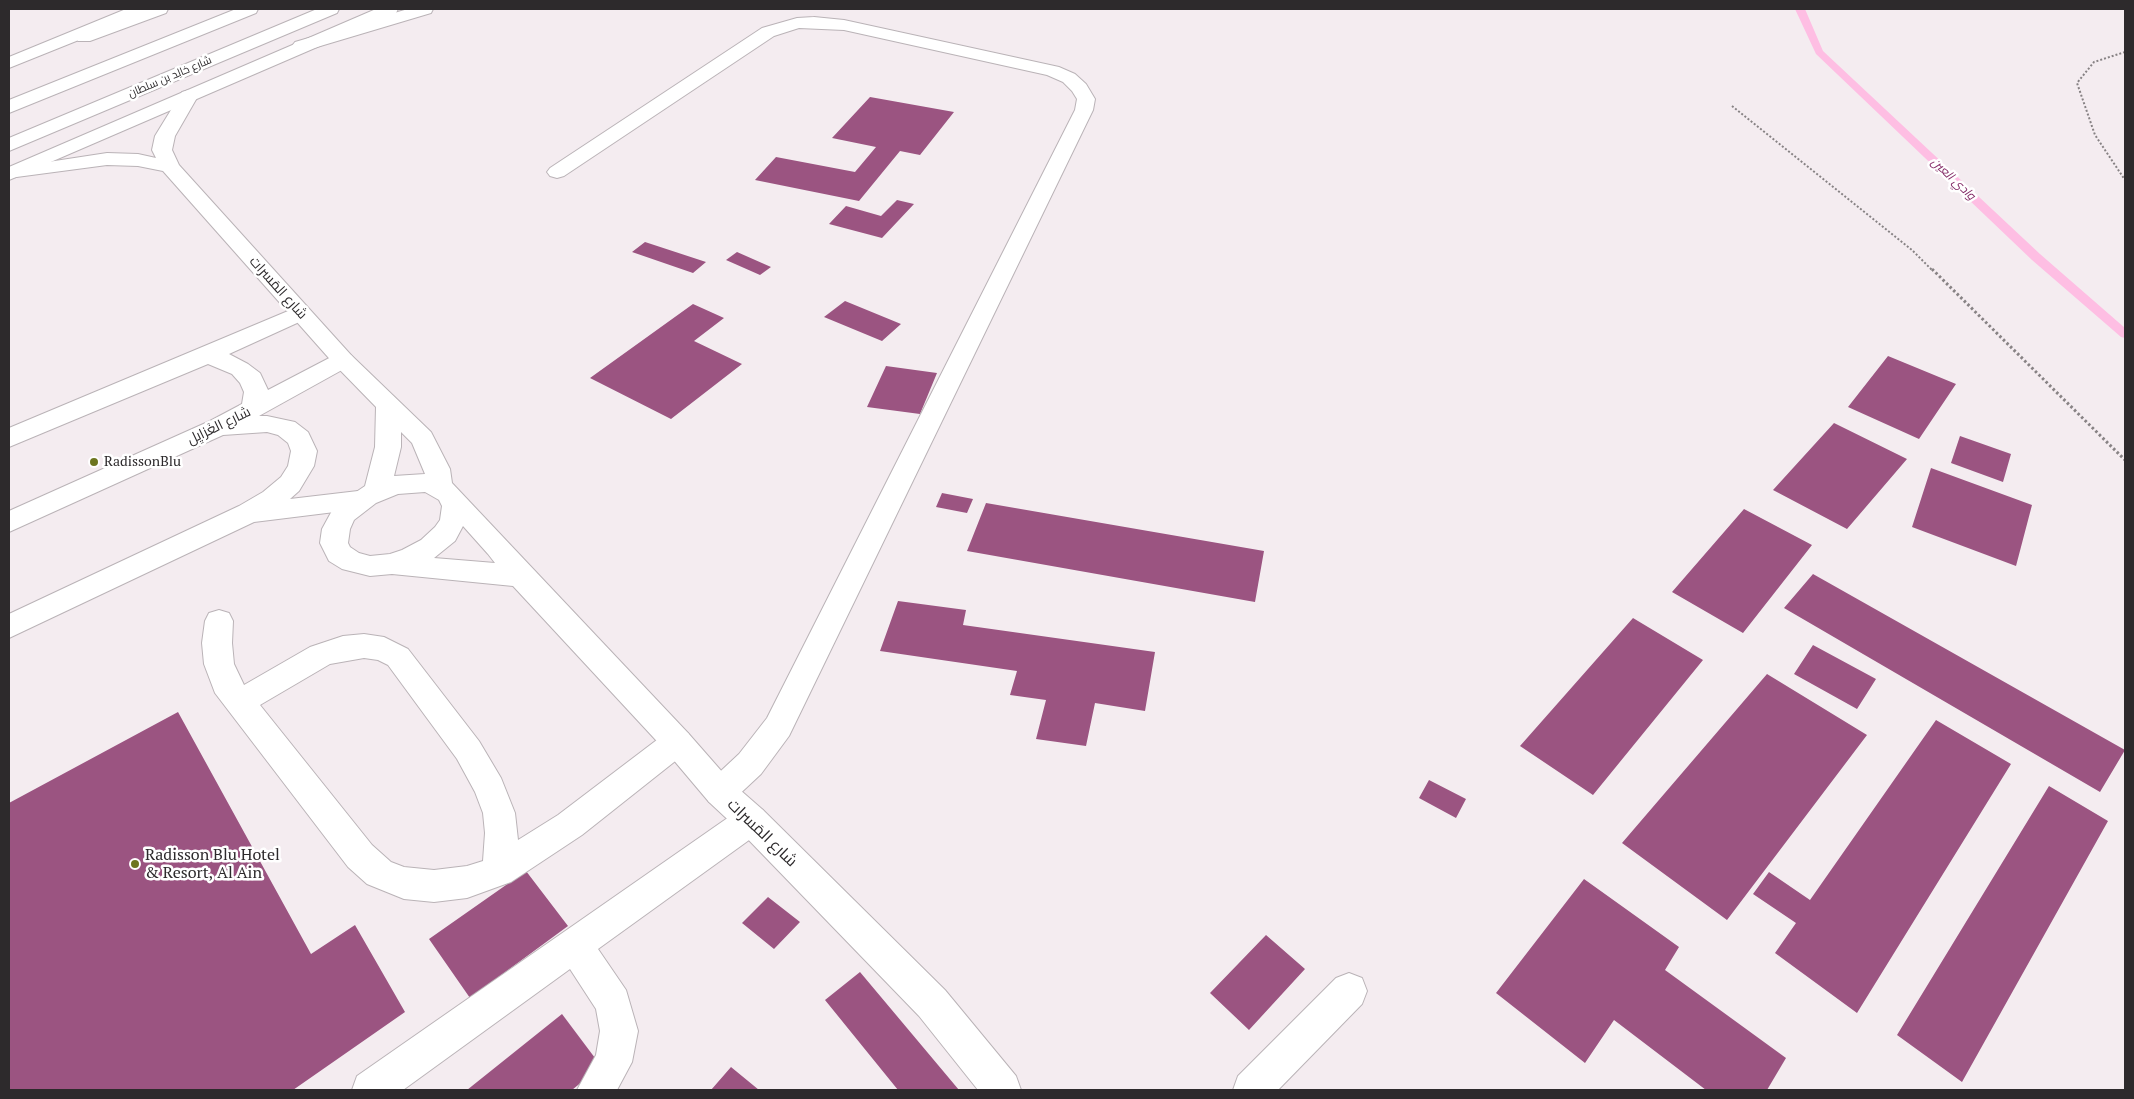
<!DOCTYPE html>
<meta charset="utf-8">
<style>
body{margin:0}
#map{position:relative;width:2134px;height:1099px;overflow:hidden;background:#f4ecf0;font-family:"PT Serif",serif}
canvas{display:block}
.frame{position:absolute;inset:0;border:10px solid #2d2a2c;pointer-events:none}
</style>
<div id="map">
<canvas width="2134" height="1099"></canvas>
<div class="frame"></div>
</div>
<script>
const g = document.querySelector('canvas').getContext('2d');
g.lineJoin = 'round';
function shape(rows) {
  const path = new Path2D();
  for (const r of rows) {
    path.moveTo(r[0], r[1]);
    for (let i = 2; i < r.length; i += 2) path.lineTo(r[i], r[i + 1]);
  }
  return path;
}
function paint(path, color) {
  g.fillStyle = color;
  g.fill(path, 'evenodd');
}
function trace(path, color, width, dash) {
  g.strokeStyle = color;
  g.lineWidth = width;
  g.lineCap = dash ? 'butt' : 'round';
  g.setLineDash(dash || []);
  g.stroke(path);
}
function write(font, color, halo, rows, align = 'center') {
  g.font = font + ' "PT Serif",Cairo,serif';
  g.lineWidth = 5;
  g.setLineDash([]);
  g.textBaseline = 'middle';
  g.strokeStyle = halo;
  g.fillStyle = color;
  for (const [text, x, y, turn = 0] of rows) {
    g.save();
    g.translate(x, y);
    g.rotate((+turn || 0) * Math.PI / 180);
    g.textAlign = isNaN(turn) ? turn : align;
    if (halo) g.strokeText(text, 0, 0);
    g.fillText(text, 0, 0);
    g.restore();
  }
}
paint(shape([
 [1795,9,1805,9,1823,51,2040,254,2125,328,2125,338,2121,337,2032,260,1816,54,1795,9]
]), '#febee3');
paint(shape([
 [870,97,954,112,920,155,900,151,859,201,755,180,776,157,855,172,876,147,832,138],
 [897,200,914,204,882,238,829,224,846,206,881,216],
 [645,242,706,262,693,273,632,252],
 [737,252,771,267,760,275,726,260],
 [845,301,901,324,882,341,824,317],
 [693,304,724,318,694,341,742,364,671,419,590,378],
 [1888,356,1956,384,1919,439,1848,407],
 [886,366,937,373,920,414,867,407],
 [1834,423,1907,459,1847,529,1773,490],
 [1960,436,2011,454,2003,482,1951,463],
 [1931,468,2032,505,2016,566,1912,527],
 [942,493,973,499,967,513,936,507],
 [986,503,1264,551,1255,602,967,551],
 [1744,509,1812,545,1743,633,1672,592],
 [1813,574,2125,750,2100,792,1784,608],
 [898,601,966,610,963,625,1155,652,1145,711,1095,703,1086,746,1036,739,1046,700,1010,695,1017,671,880,651],
 [1633,618,1703,660,1593,795,1520,746],
 [1813,645,1876,679,1857,709,1794,674],
 [1767,674,1867,735,1727,920,1622,843],
 [178,712,311,954,355,925,405,1012,293,1090,9,1090,9,803],
 [1936,720,2011,764,1857,1013,1775,953,1796,923,1753,894,1769,872,1810,900],
 [1429,780,1466,799,1456,818,1419,798],
 [2049,786,2108,821,1962,1082,1897,1035],
 [526,871,568,926,470,998,429,939],
 [1584,879,1679,947,1665,970,1786,1058,1767,1090,1706,1090,1614,1020,1585,1063,1496,993],
 [768,897,800,922,774,949,742,923],
 [1266,935,1305,969,1249,1030,1210,993],
 [860,972,959,1090,898,1090,825,1000],
 [562,1014,601,1066,572,1090,467,1090],
 [731,1067,759,1090,711,1090]
]), '#9b5481');
const service = shape([
 [814,17,844,20,1059,67,1075,74,1086,84,1095,99,1093,110,789,736,761,774,731,802,720,806,709,802,704,792,709,782,739,754,767,718,1075,110,1077,99,1072,91,1063,82,1047,75,844,30,799,28,774,36,564,176,557,178,550,176,547,172,550,168,762,28,797,18,814,17],
 [300,306,308,308,311,313,308,318,229,354,248,364,260,373,268,390,335,355,343,352,351,355,355,360,351,365,259,416,267,416,295,422,308,432,317,451,314,466,299,491,290,499,358,491,367,494,371,501,367,508,254,522,9,638,9,614,239,506,263,492,281,477,288,466,291,451,288,443,278,435,267,432,223,435,9,532,9,511,210,421,242,404,244,392,240,383,232,374,208,364,9,447,9,428,300,306],
 [219,610,229,613,233,621,232,643,234,664,244,685,310,647,343,636,364,634,384,637,408,649,479,741,501,778,515,813,518,840,558,815,666,733,677,729,688,733,693,742,688,751,582,835,511,882,467,898,434,902,404,899,367,884,348,867,215,693,204,664,202,643,205,621,209,613,219,610],
 [364,658,378,660,388,665,457,759,475,792,483,813,485,833,483,861,467,866,434,870,404,867,391,862,372,845,260,705,330,664,364,658],
 [751,805,763,810,767,820,763,830,598,949,626,990,638,1031,632,1062,617,1090,577,1090,596,1055,600,1031,596,1009,570,969,403,1090,352,1090,357,1076,739,810,751,805],
 [1349,973,1362,978,1367,991,1362,1004,1278,1090,1233,1090,1238,1076,1336,978,1349,973]
]);
const minor = shape([
 [189,90,196,92,198,96,175,136,172,150,179,165,351,355,431,432,450,469,452,483,688,733,731,782,763,810,945,990,1016,1076,1021,1090,978,1090,919,1016,739,830,709,802,666,751,513,586,392,574,370,576,342,569,329,561,320,543,322,529,334,507,365,486,375,447,376,407,335,365,163,171,138,166,107,165,9,178,9,168,107,153,138,154,156,158,152,150,155,136,182,92,189,90],
 [401,432,412,443,425,474,394,476,401,447,401,432],
 [425,492,439,500,442,506,440,520,435,527,421,540,402,550,390,554,370,556,359,553,350,547,348,543,350,529,354,520,376,503,398,494,425,492],
 [463,526,488,554,495,563,434,558,455,541,463,526]
]);
const secondary = shape([
 [145,9,168,9,166,13,90,41,78,41,75,37,78,33,145,9],
 [376,9,398,9,396,13,9,180,9,167,376,9]
]);
const primary = shape([
 [236,9,258,9,256,13,9,113,9,100,236,9],
 [317,9,339,9,337,13,9,151,9,138,317,9]
]);
const trunk = shape([
 [126,9,148,9,146,13,9,68,9,57,126,9],
 [408,9,433,9,431,13,307,50,295,50,292,46,295,42,408,9]
]);
trace(service, '#bab3b7', 2);
trace(minor, '#bab3b7', 2);
trace(secondary, '#bab3b7', 2);
trace(primary, '#bab3b7', 2);
trace(trunk, '#bab3b7', 2);
trace(shape([
 [2125,52,2094,62,2077,83,2095,135,2125,180],
 [1732,106,1912,250,1933,271]
]), '#878284', 2, [2, 2]);
trace(shape([
 [1932,269,2125,460]
]), '#878284', 3, [2.5, 2.5]);
paint(service, '#fff');
paint(minor, '#fff');
paint(secondary, '#fff');
paint(primary, '#fff');
paint(trunk, '#fff');
for (const [x, y, r, color] of [
 [94,462,5,"#6d751f"],
 [135,864,5,"#6d751f"]
]) {
  const dot = new Path2D();
  dot.arc(x, y, r, 0, 2 * Math.PI);
  g.fillStyle = color;
  g.fill(dot);
  trace(dot, '#fff', 2);
}
write('11px', '#2d2a2c', '#fff', [
 ["شارع خالِد بن سلطان",170,77,-23]
]);
write('italic 12px', '#832a66', '#fff', [
 ["وادي العين",1953,179,43]
]);
write('14px', '#2d2a2c', '#fff', [
 ["شارع المَسرات",278,288,48],
 ["شارع الغَزايِل",219,426,-26]
]);
write('14px', '#2d2a2c', '#fff', [
 ["RadissonBlu",104,462]
], 'left');
write('16px', '#2d2a2c', '#fff', [
 ["شارع المَسرات",762,833,44]
]);
write('16px', '#2d2a2c', '#fff', [
 ["Radisson Blu Hotel",145,855],
 ["& Resort, Al Ain",145,873]
], 'left');
</script>
